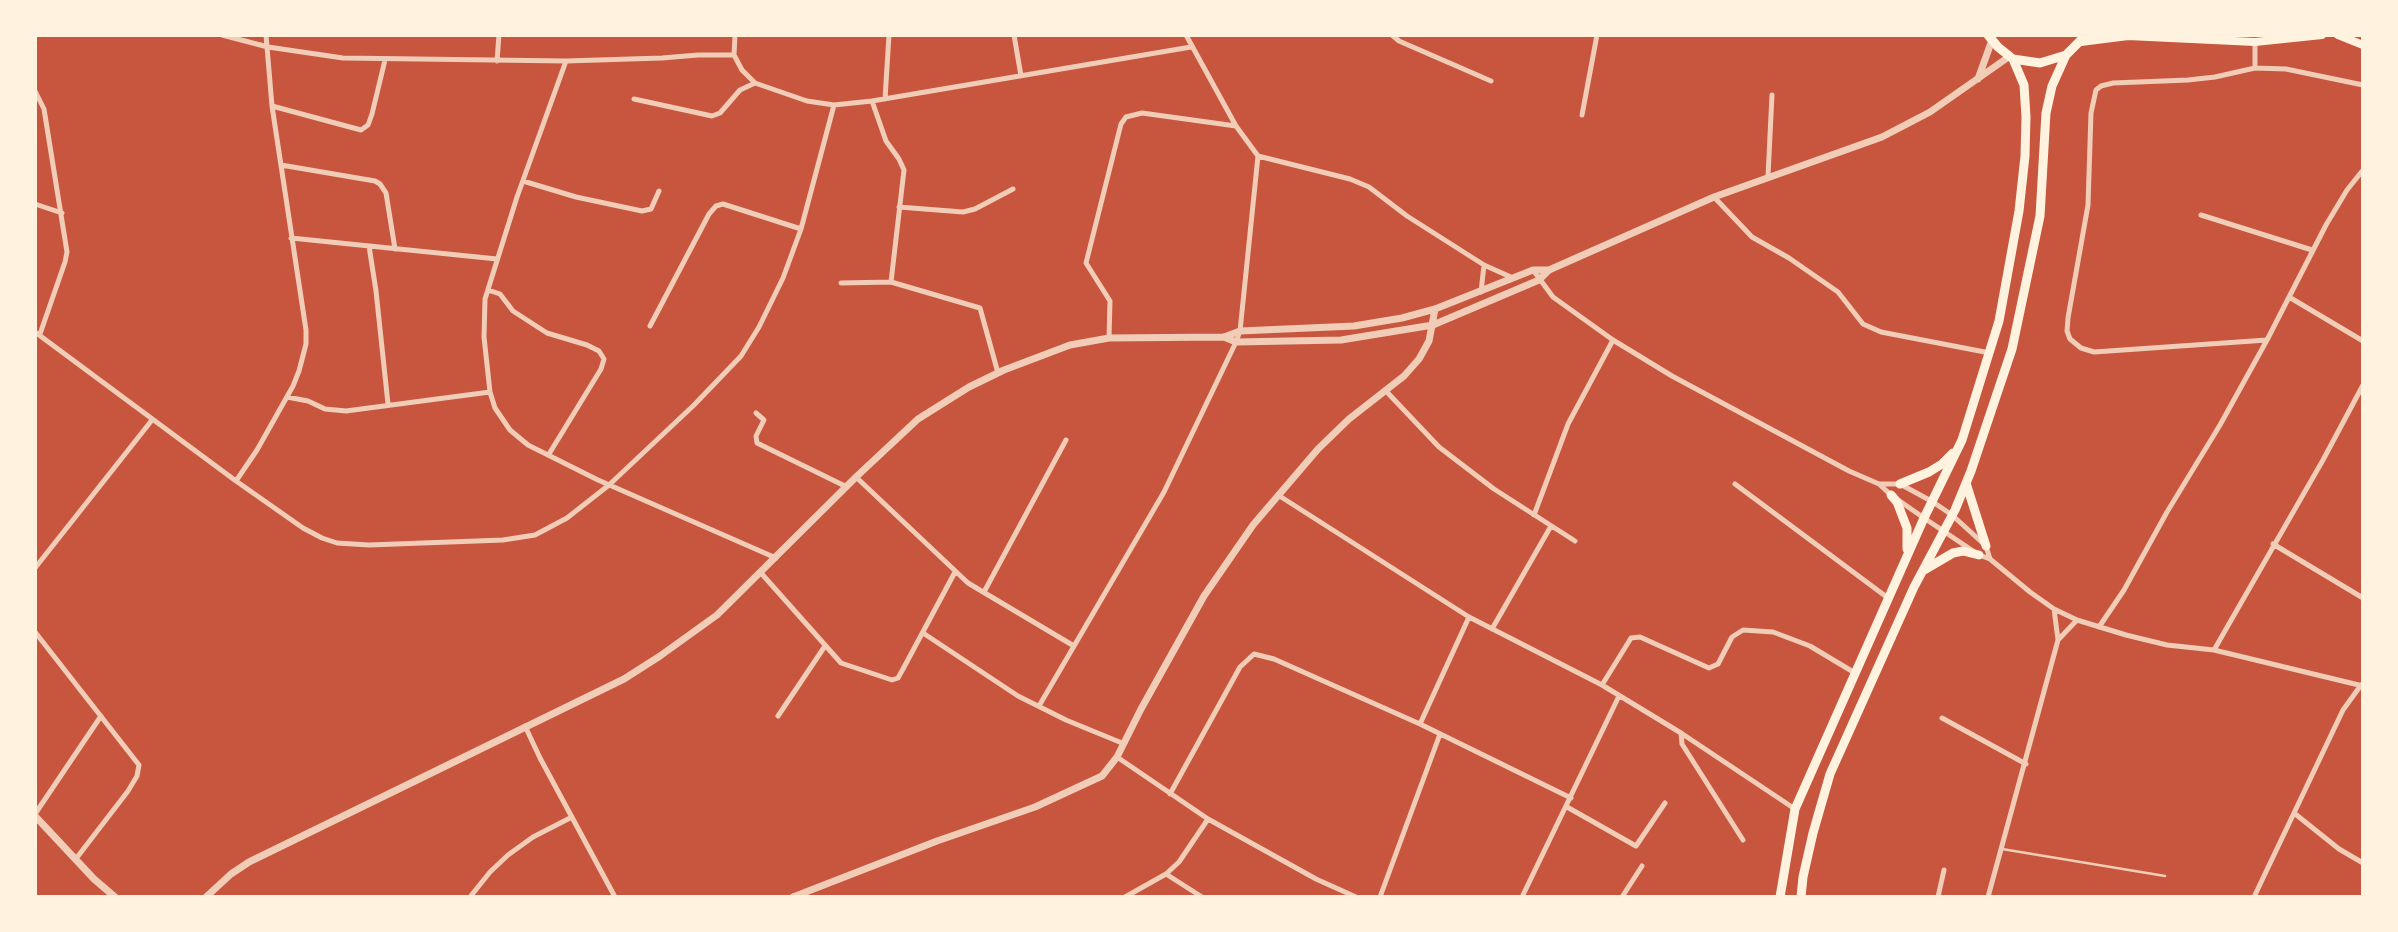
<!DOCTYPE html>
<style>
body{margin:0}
#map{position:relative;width:2398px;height:932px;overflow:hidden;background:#c8553d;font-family:Montserrat,sans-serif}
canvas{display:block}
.frame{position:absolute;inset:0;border:37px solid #fff3e0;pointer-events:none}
</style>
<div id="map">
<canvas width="2398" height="932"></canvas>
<div class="frame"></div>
</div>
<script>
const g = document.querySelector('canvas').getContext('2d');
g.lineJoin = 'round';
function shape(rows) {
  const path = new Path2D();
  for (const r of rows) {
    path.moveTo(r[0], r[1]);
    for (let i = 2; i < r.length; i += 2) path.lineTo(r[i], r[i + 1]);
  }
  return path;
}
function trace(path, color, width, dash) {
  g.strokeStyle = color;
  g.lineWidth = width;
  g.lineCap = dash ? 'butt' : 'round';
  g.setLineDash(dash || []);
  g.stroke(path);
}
trace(shape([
 [2002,849,2165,876]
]), '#f1ccb7', 2.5);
trace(shape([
 [222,35,268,47,343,58,566,61,662,58,698,55,734,55],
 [735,35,734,55,742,70,755,83,807,101,834,105,872,101,1191,47],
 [1014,35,1021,76],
 [1186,35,1236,126,1258,156,1350,179,1369,187,1407,216,1484,265,1513,278],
 [1392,35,1399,41,1491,81],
 [2255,42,2255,68],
 [497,61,499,35],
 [566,61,517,197,485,299,484,337,490,392,495,408,510,430,528,445,598,480,776,558],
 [35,91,44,109,67,252,65,262,40,334],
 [634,99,712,116,720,113,740,90,755,83],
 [885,99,889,35],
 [872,101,886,141,899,159,904,170,891,282,980,308,998,373],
 [272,106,361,130,368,125,372,114,385,60],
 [1582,115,1597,35],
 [281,165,375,181,380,184,386,193,395,249],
 [1768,176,1772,95],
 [523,181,576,197,642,211,651,209,659,191],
 [1714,197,1752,237,1789,258,1838,292,1863,324,1881,332,1990,353],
 [35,204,62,213],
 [899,207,963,212,975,209,1013,189],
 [2201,215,2312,250],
 [291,238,497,259],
 [369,246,376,291,388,404],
 [1533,270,1553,297,1613,340,1672,376,1849,471,1879,484,1900,484,1933,502,1952,515,1986,546,1990,559],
 [841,283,891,282],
 [488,290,500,294,513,311,547,333,587,345,599,351,604,359,601,369,549,454],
 [1481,292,1484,265],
 [2289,297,2363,341],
 [650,326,709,214,716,206,723,204,801,229],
 [35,332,236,481,303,528,322,538,337,543,369,545,503,540,535,535,567,518,609,485,694,405,741,356,759,327,783,278,801,229,834,105],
 [1109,338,1110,301,1086,263,1121,124,1126,117,1142,113,1236,126],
 [2267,340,2094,352,2081,348,2070,339,2067,331,2068,318,2088,205,2091,113,2096,90,2101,86,2113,83,2188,80,2215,77,2255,68,2286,69,2363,85],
 [1385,390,1439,447,1494,489,1575,541],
 [287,397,308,401,325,409,346,411,490,392],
 [756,413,764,420,756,436,757,443,847,487],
 [856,477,968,583,1074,646],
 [236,481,257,450,293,386,299,371,306,344,306,330,272,106,266,35],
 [1735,484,1888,598],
 [1879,484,1891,495,1924,518,1979,555,1990,559,2030,592,2054,609,2077,620,2126,635,2167,645,2214,650,2363,686],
 [1278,495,1469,617,1602,685,1681,733,1795,809],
 [1534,515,1568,424,1613,340],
 [2273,544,2363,598],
 [35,568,152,420],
 [761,573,841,663,892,680,898,678,903,669,955,572],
 [984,592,1066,440],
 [2099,627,2124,590,2167,512,2220,425,2267,340,2326,225,2347,190,2363,170],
 [1492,629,1551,526],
 [35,632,139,765,137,776,128,791,75,860],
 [923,633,1018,696,1066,720,1122,743],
 [2058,640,2077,620],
 [2214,650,2323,460,2363,385],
 [1602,685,1631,638,1640,637,1709,668,1718,664,1732,637,1743,630,1773,632,1810,646,1855,673],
 [1039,706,1164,492,1236,342,1240,331,1258,156],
 [778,716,825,646],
 [1942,718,2026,764],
 [1420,724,1469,617],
 [525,726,540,758,615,897],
 [1681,733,1682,744,1743,840],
 [1117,757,1208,819,1316,879,1356,897],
 [1170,794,1240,667,1254,654,1274,659,1420,724,1571,798],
 [1567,807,1636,846,1665,803],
 [2294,813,2339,849,2363,863],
 [35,814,101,716],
 [1166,874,1202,897],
 [470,897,490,872,508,855,533,837,572,817],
 [1125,897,1166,874,1179,862,1208,819],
 [1380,897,1440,734],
 [1522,897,1619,696],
 [1622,897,1642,866],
 [1938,897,1944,870],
 [1988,897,2058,640,2054,609],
 [2254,897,2343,710,2361,685]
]), '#f1ccb7', 5);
trace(shape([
 [1978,79,1992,40],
 [1224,337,1236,342,1341,340,1433,325,1539,280,1549,270,1714,197,1882,137,1930,112,2010,56],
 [35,816,94,879,115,897],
 [206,897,231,874,249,862,624,679,660,656,717,615,856,477,918,419,969,387,1004,370,1070,345,1109,338,1224,337,1240,331,1354,326,1402,318,1435,309,1533,270,1549,270],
 [793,897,937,841,1035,807,1102,776,1117,757,1141,709,1204,596,1253,525,1318,449,1349,419,1404,376,1419,359,1429,341,1435,309]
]), '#f1ccb7', 7);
trace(shape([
 [2338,35,2363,45],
 [2081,42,2128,36,2255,42,2322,35]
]), '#fff3e0', 8);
trace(shape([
 [1988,35,1998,47,2013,59,2040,63,2066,55,2086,35],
 [1966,483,1986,546],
 [1900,484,1929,472,1942,464,1953,453],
 [1891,495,1897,502,1907,528,1907,549],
 [1924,570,1953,553,1963,551,1979,555],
 [1780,897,1795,809,1924,518,1962,440,1999,321,2019,211,2025,156,2026,117,2024,85,2013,59],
 [1801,897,1803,877,1813,833,1830,774,1914,587,1955,510,1971,471,2012,349,2040,216,2046,113,2052,86,2066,55]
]), '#fff3e0', 9);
</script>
